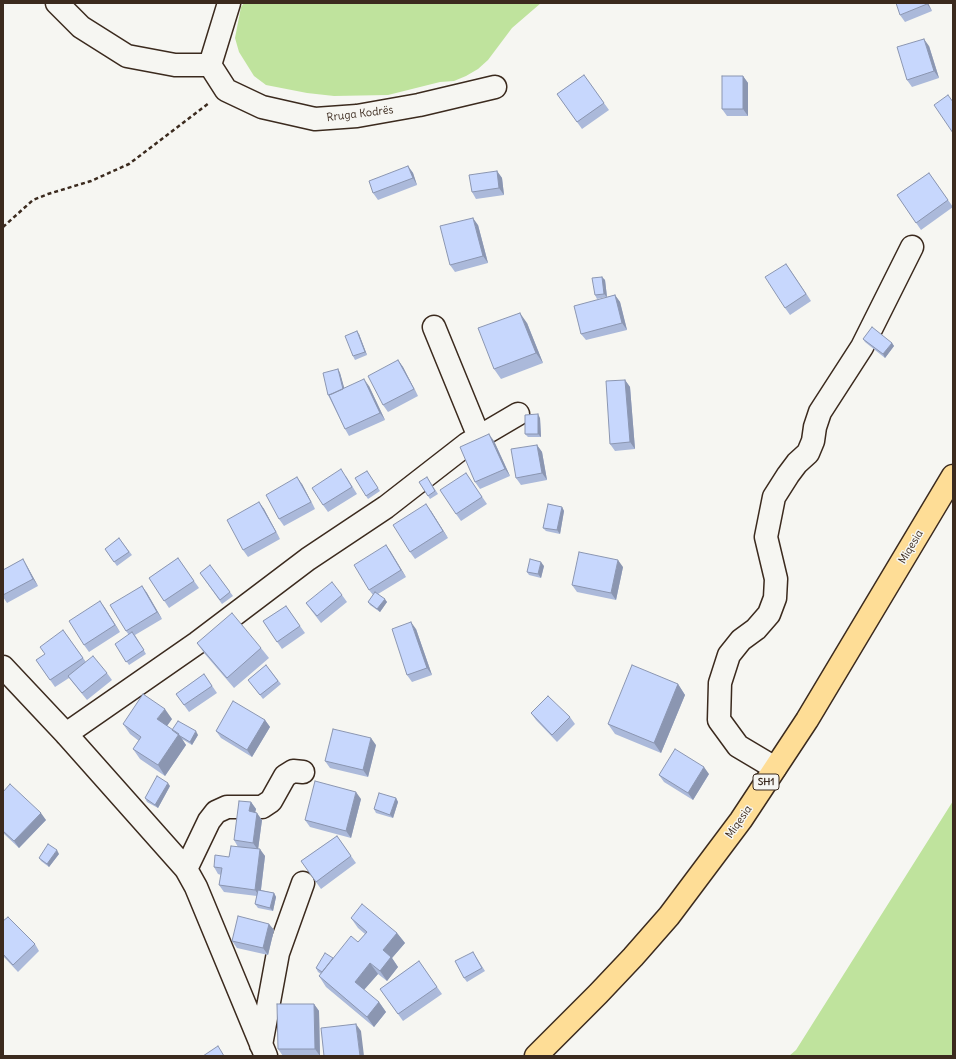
<!DOCTYPE html>
<meta charset="utf-8">
<style>
body{margin:0}
#map{position:relative;width:956px;height:1059px;overflow:hidden;background:#f6f6f2;font-family:Delius,sans-serif}
canvas{display:block}
.frame{position:absolute;inset:0;border:4px solid #3b2a1e;pointer-events:none}
</style>
<div id="map">
<canvas width="956" height="1059"></canvas>
<div class="frame"></div>
</div>
<script>
const g = document.querySelector('canvas').getContext('2d');
g.lineJoin = 'round';
function paint(path, color) {
  g.fillStyle = color;
  g.fill(path, 'evenodd');
}
function shape(rows) {
  const path = new Path2D();
  for (const r of rows) {
    path.moveTo(r[0], r[1]);
    for (let i = 2; i < r.length; i += 2) path.lineTo(r[i], r[i + 1]);
  }
  return path;
}
function trace(path, color, width, dash) {
  g.strokeStyle = color;
  g.lineWidth = width;
  g.lineCap = dash ? 'butt' : 'round';
  g.setLineDash(dash || []);
  g.stroke(path);
}
function write(font, color, halo, rows, align = 'center') {
  g.font = font + ' Delius,sans-serif';
  g.lineWidth = 3;
  g.setLineDash([]);
  g.textBaseline = 'middle';
  g.strokeStyle = halo;
  g.fillStyle = color;
  for (const [text, x, y, turn = 0] of rows) {
    g.save();
    g.translate(x, y);
    g.rotate((+turn || 0) * Math.PI / 180);
    g.textAlign = isNaN(turn) ? turn : align;
    if (halo) g.strokeText(text, 0, 0);
    g.fillText(text, 0, 0);
    g.restore();
  }
}
paint(shape([
 [244,3,541,3,512,28,488,60,478,69,466,76,454,81,440,82,388,95,334,96,307,93,266,85,254,76,239,52,235,38,241,7],
 [953,801,953,1056,789,1056,796,1050]
]), '#bfe39d');
const minor = shape([
 [57,3,81,27,127,56,175,65,210,65],
 [229,3,210,65,226,90,262,107,315,119,357,116,419,105,495,87],
 [434,327,479,437],
 [3,667,66,734,186,869,196,887,266,1056],
 [66,734,197,643,308,559,386,507,467,444,518,414],
 [775,768,738,746,719,720,720,683,729,655,741,640,756,629,769,614,775,598,776,579,766,537,774,497,788,475,797,463,808,453,813,441,815,427,820,412,862,347,912,247],
 [186,869,209,821,216,812,227,807,262,807,271,801,285,776,293,771,303,772],
 [261,1045,278,953,303,883]
]);
const major = shape([
 [536,1056,598,994,633,957,669,916,741,820,807,720,953,476]
]);
trace(minor, '#3b2a1e', 25);
trace(major, '#3b2a1e', 25);
trace(shape([
 [3,227,33,200,48,194,91,181,129,164,209,103]
]), '#3b2a1e', 2.5, [4, 3]);
trace(minor, '#f6f6f2', 22);
trace(major, '#fedd96', 22);
paint(shape([
 [928,3,932,11,905,22,900,15],
 [929,46,939,78,912,87,907,80],
 [584,75,609,110,582,129,557,94],
 [743,76,748,83,748,116,727,116,722,109],
 [408,166,413,173,417,185,378,200,373,193],
 [497,171,502,178,504,195,476,199,472,192],
 [929,173,953,207,921,230,897,195],
 [478,225,488,263,455,272,450,265],
 [786,264,811,301,790,315,785,308],
 [602,277,605,280,607,297,615,295,620,302,627,330,586,340,581,334,606,297,597,299,595,295],
 [527,323,543,363,501,379,494,369],
 [359,334,367,355,355,360,353,356],
 [863,339,892,343,894,346,885,358,865,342],
 [398,360,403,367,418,396,388,412,383,405],
 [338,369,340,373,344,388,369,386,385,420,349,436,345,429,328,395],
 [625,380,630,387,635,449,615,451,610,444],
 [540,418,541,437,528,437,525,434],
 [494,441,510,476,480,489,475,482],
 [537,445,542,452,547,480,521,485,516,478],
 [367,471,380,491,368,499,366,496],
 [466,473,487,504,461,521,456,514],
 [346,476,357,494,328,512,323,505],
 [429,480,438,494,430,499,419,482],
 [302,484,315,509,284,526,279,519],
 [259,502,264,509,280,539,248,557,243,550],
 [562,507,564,511,560,534,546,531,543,528],
 [431,511,448,538,415,559,410,552],
 [119,538,132,555,117,566,105,549],
 [386,545,406,577,378,594,387,602,380,612,370,605,368,602,373,595,369,590],
 [178,558,199,588,169,608,149,578],
 [23,559,27,566,38,586,7,603,3,597,3,570],
 [210,565,233,596,222,604,200,573],
 [544,566,541,578,529,575,527,572],
 [623,567,616,600,577,592,572,585],
 [142,586,147,593,162,619,135,635,146,654,129,665,115,644,129,635,126,631],
 [342,595,347,602,321,623,311,610,306,603],
 [100,601,120,632,89,652,84,645],
 [286,606,305,633,282,649,263,621],
 [416,629,432,675,412,682,407,675],
 [63,630,86,662,107,673,112,680,87,700,69,678,55,687,36,660,45,654],
 [197,643,261,648,269,658,234,688,204,653],
 [266,665,281,684,263,699,248,680],
 [204,674,217,693,189,712,176,694],
 [678,684,685,695,661,753,615,734,608,724],
 [531,713,570,717,575,724,557,742,536,720],
 [172,719,167,726,172,730,198,735,192,745,182,739,186,745,165,776,140,759,133,749,139,741,130,734,123,724],
 [265,720,270,727,252,757,221,738,216,731],
 [376,745,368,777,330,768,325,761],
 [709,774,693,800,664,782,659,775],
 [170,786,158,808,147,802,145,798],
 [3,792,46,820,19,848,3,833],
 [396,798,398,802,393,818,376,813,374,809],
 [361,799,351,838,310,827,305,820],
 [251,802,256,809,255,812,262,820,258,849,265,856,261,890,274,893,276,897,273,911,258,908,255,904,257,896,224,892,219,885,221,875,218,874,214,867,229,857,238,847,234,840],
 [337,836,356,863,321,889,301,861],
 [59,854,49,867,41,861,39,858],
 [351,918,397,933,405,943,392,958,398,967,387,981,378,974,364,990,379,1002,386,1012,374,1027,326,987,319,976,321,974,318,972,316,968,333,958,358,942,365,934,358,928],
 [3,921,35,944,39,951,18,972,3,956],
 [269,924,274,930,268,955,237,948,232,941],
 [473,952,485,971,467,982,464,978],
 [419,961,442,994,403,1021,380,989],
 [314,1004,319,1011,320,1056,283,1056,278,1049]
]), '#abb9da');
paint(shape([
 [926,3,928,3,932,11,927,4],
 [924,39,929,46,939,78,934,71],
 [743,76,748,83,748,116,743,109],
 [408,166,413,173,417,185,413,178],
 [497,171,502,178,504,195,499,188],
 [473,218,478,225,488,263,483,256],
 [786,264,791,271,811,301,806,294],
 [602,277,605,280,607,297,604,294],
 [615,295,620,302,627,330,622,323],
 [520,313,527,323,543,363,536,353],
 [357,331,359,334,367,355,365,352],
 [892,343,894,346,885,358,883,354],
 [398,360,403,367,418,396,414,389],
 [338,369,340,373,346,394,344,391],
 [364,379,369,386,385,420,380,413],
 [625,380,630,387,635,449,630,442],
 [538,414,540,418,541,437,538,434],
 [489,434,494,441,510,476,505,469],
 [537,445,542,452,547,480,542,473],
 [297,477,302,484,315,509,311,502],
 [259,502,264,509,280,539,276,532],
 [426,504,431,511,448,538,443,531],
 [562,507,564,511,560,534,557,530],
 [386,545,391,552,406,577,401,570],
 [23,559,27,566,38,586,33,579],
 [618,560,623,567,616,600,611,593],
 [541,562,544,566,541,578,538,574],
 [142,586,147,593,162,619,157,612],
 [385,599,387,602,380,612,377,609],
 [100,601,105,608,120,632,115,625],
 [411,622,416,629,432,675,427,668],
 [678,684,685,695,661,753,654,743],
 [165,709,172,719,164,730,157,719],
 [265,720,270,727,252,757,247,750],
 [196,731,198,735,192,745,190,742],
 [179,734,186,745,165,776,158,765],
 [371,738,376,745,368,777,363,770],
 [704,767,709,774,693,800,688,793],
 [168,783,170,786,158,808,155,805],
 [356,792,361,799,351,838,346,831],
 [396,798,398,802,393,818,390,815],
 [251,802,256,809,254,818,249,811],
 [41,813,46,820,19,848,14,841],
 [257,813,262,820,258,850,253,843],
 [260,849,265,856,260,897,255,890],
 [57,850,59,854,49,867,47,864],
 [274,893,276,897,273,911,270,908],
 [269,924,274,930,268,955,263,948],
 [397,933,405,943,392,958,398,967,387,981,380,971,383,950],
 [370,963,378,974,362,992,355,982],
 [379,1002,386,1012,374,1027,367,1017],
 [314,1004,319,1011,320,1056,315,1049],
 [356,1024,361,1031,364,1056,360,1056]
]), '#8b96b1');
const building = shape([
 [896,3,926,3,927,4,900,15,896,3],
 [924,39,934,71,907,80,897,47,924,39],
 [584,75,604,103,577,122,557,94,584,75],
 [722,76,743,76,743,109,722,109,722,76],
 [948,95,953,102,953,133,934,105,948,95],
 [408,166,413,178,373,193,369,181,408,166],
 [497,171,499,188,472,192,469,175,497,171],
 [929,173,948,200,916,223,897,195,929,173],
 [473,218,483,256,450,265,440,226,473,218],
 [786,264,806,294,785,308,765,277,786,264],
 [602,277,604,294,595,295,592,278,602,277],
 [615,295,622,323,581,334,574,306,615,295],
 [520,313,536,353,494,369,478,328,520,313],
 [872,327,892,343,883,354,863,339,872,327],
 [357,331,365,352,353,356,345,336,357,331],
 [398,360,414,389,383,405,368,376,398,360],
 [338,369,343,389,332,394,328,395,323,373,338,369],
 [364,379,380,413,345,429,329,395,364,379],
 [625,380,630,442,610,444,606,381,625,380],
 [538,414,538,434,525,434,525,415,538,414],
 [489,434,505,469,475,482,460,447,489,434],
 [537,445,542,473,516,478,511,449,537,445],
 [341,469,352,487,323,505,312,488,341,469],
 [367,471,378,488,366,496,355,478,367,471],
 [466,473,482,497,456,514,440,490,466,473],
 [297,477,311,502,279,519,266,495,297,477],
 [427,477,435,491,428,496,419,482,427,477],
 [259,502,276,532,243,550,227,520,259,502],
 [426,504,443,531,410,552,393,525,426,504],
 [548,504,562,507,557,530,543,528,548,504],
 [119,538,129,552,114,562,105,549,119,538],
 [386,545,401,570,369,590,354,565,386,545],
 [579,552,618,560,611,593,572,585,579,552],
 [178,558,194,581,164,601,149,578,178,558],
 [23,559,33,579,3,595,3,570,23,559],
 [530,559,541,562,538,574,527,572,530,559],
 [210,565,230,592,220,600,200,573,210,565],
 [332,582,342,595,317,616,306,603,332,582],
 [142,586,157,612,126,631,110,605,142,586],
 [375,592,385,599,377,609,368,602,375,592],
 [100,601,115,625,84,645,69,621,100,601],
 [286,606,300,626,277,642,263,621,286,606],
 [232,613,261,648,227,678,197,643,232,613],
 [411,622,427,668,407,675,392,629,411,622],
 [63,630,83,658,50,680,36,660,45,654,40,647,63,630],
 [132,632,144,650,126,662,115,644,132,632],
 [93,656,107,673,82,693,68,676,93,656],
 [266,665,278,681,260,695,248,680,266,665],
 [632,665,678,684,654,743,608,724,632,665],
 [204,674,212,686,184,705,176,694,204,674],
 [143,694,165,709,157,719,179,734,158,765,133,749,141,737,123,724,143,694],
 [548,696,570,717,552,735,531,713,548,696],
 [233,701,265,720,247,750,216,731,233,701],
 [178,721,196,731,190,742,180,736,172,730,178,721],
 [333,729,371,738,363,770,325,761,333,729],
 [675,749,704,767,688,793,659,775,675,749],
 [157,776,168,783,155,805,145,798,157,776],
 [315,781,356,792,346,831,305,820,315,781],
 [10,784,41,813,14,841,3,831,3,792,10,784],
 [379,793,396,798,390,815,374,809,379,793],
 [239,801,251,802,249,811,257,813,253,843,234,840,239,801],
 [337,836,351,856,316,882,301,861,337,836],
 [48,844,57,850,47,864,39,858,48,844],
 [231,846,260,849,255,890,219,885,222,868,214,867,215,855,229,857,231,846],
 [258,890,274,893,270,908,255,904,258,890],
 [362,904,397,933,383,950,391,957,380,971,370,963,355,982,379,1002,367,1017,319,976,351,936,358,942,367,932,351,918,362,904],
 [238,916,269,924,263,948,232,941,238,916],
 [8,917,35,944,13,965,3,954,3,921,8,917],
 [473,952,482,968,464,978,455,961,473,952],
 [325,953,333,958,322,972,316,968,325,953],
 [419,961,437,987,398,1014,380,989,419,961],
 [277,1004,314,1004,315,1049,278,1049,277,1004],
 [356,1024,360,1056,324,1056,321,1028,356,1024],
 [218,1046,224,1056,203,1056,218,1046]
]);
paint(building, '#c7d7fd');
trace(building, '#8b96b1', 1);
for (const [x, y, w] of [
 [766,782,26]
]) {
  const box = new Path2D();
  box.roundRect(x - w / 2, y - 8, w, 16, 3);
  g.fillStyle = '#f6f6f2';
  g.fill(box);
  trace(box, '#3b2a1e', 1);
}
write('bold 10px', '#3b2a1e', null, [
 ["SH1",766,782]
]);
write('11px', '#3b2a1e', '#f6f6f2', [
 ["Rruga Kodrës",360,114,-7],
 ["Miqesia",911,547,-59],
 ["Miqesia",739,822,-55]
]);
</script>
